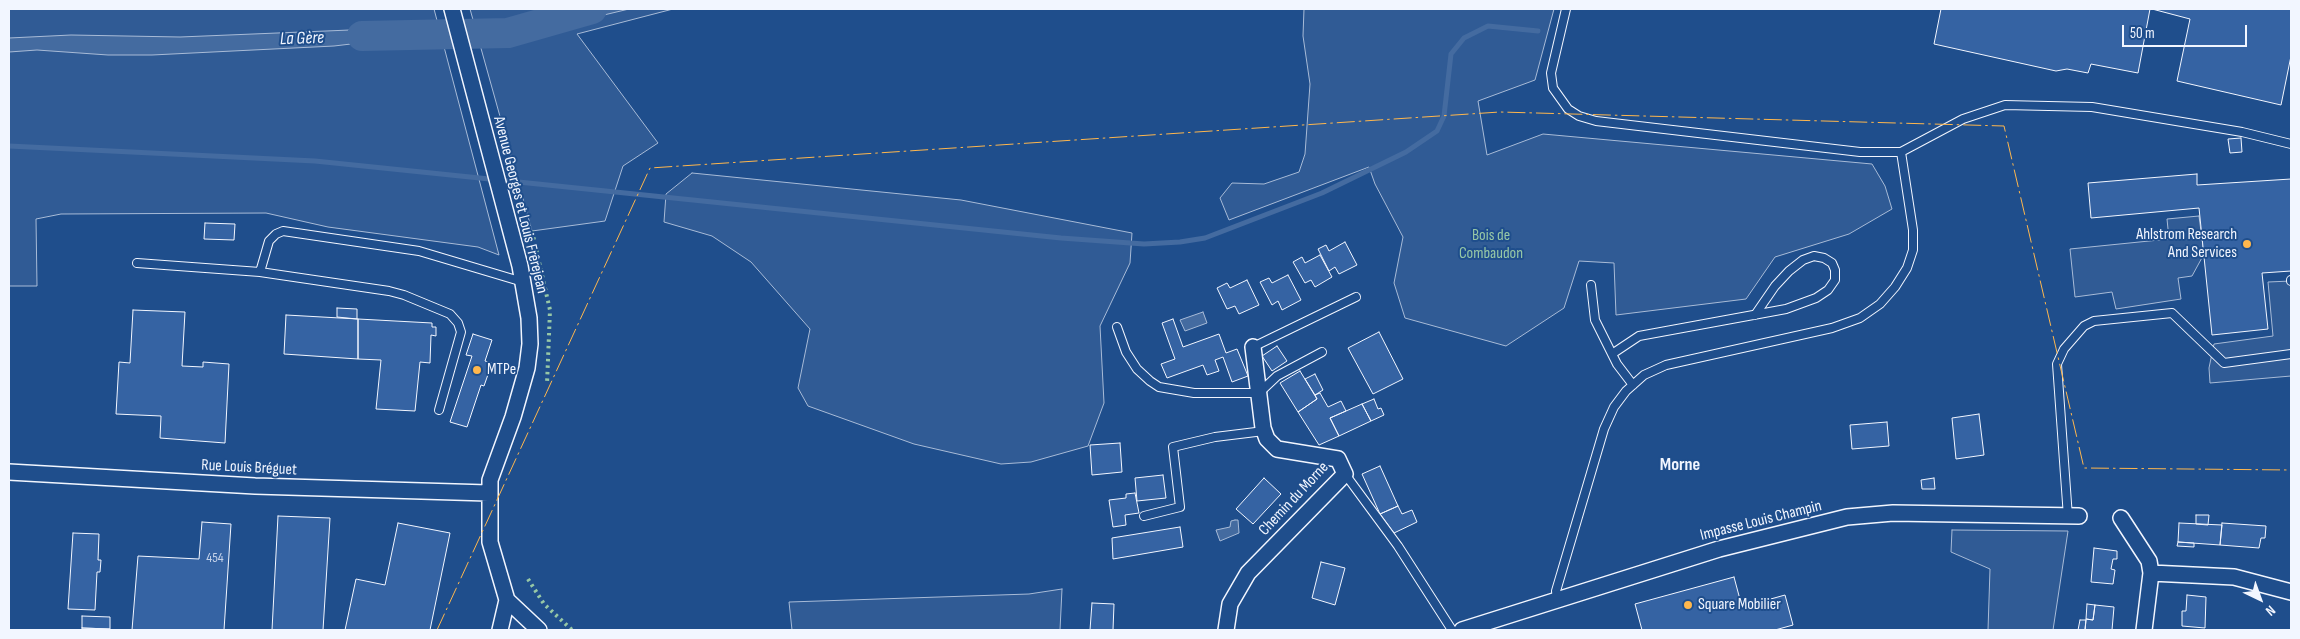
<!DOCTYPE html>
<meta charset="utf-8">
<style>
body{margin:0}
#map{position:relative;width:2300px;height:639px;overflow:hidden;background:#1f4e8c;font-family:"Sofia Sans Condensed",sans-serif}
canvas{display:block}
.frame{position:absolute;inset:0;border:10px solid #f2f6ff;pointer-events:none}
.north{position:absolute;left:2235px;top:574px;width:50px;height:50px;-webkit-text-stroke:4px #1f4e8c;paint-order:stroke;rotate:138deg;font-size:14px;font-weight:700;line-height:20px;text-align:center;color:#f2f6ff}
.north::after{content:'';display:block;margin:auto;width:18px;height:22px;background:#f2f6ff;clip-path:polygon(50% 0,100% 100%,50% 72%,0 100%)}
.scale{position:absolute;left:2122px;top:25px;width:125px;height:22px;box-sizing:border-box;border:2px solid #f2f6ff;border-top:0;padding-left:6px;font-size:15px;line-height:18px;white-space:nowrap;color:#f2f6ff;-webkit-text-stroke:4px #1f4e8c;paint-order:stroke}
</style>
<div id="map">
<canvas width="2300" height="639"></canvas>
<div class="frame"></div>
<div class="north">N</div>
<div class="scale">50 m</div>
</div>
<script>
const g = document.querySelector('canvas').getContext('2d');
g.lineJoin = 'round';
function paint(path, color) {
  g.fillStyle = color;
  g.fill(path, 'evenodd');
}
function shape(rows) {
  const path = new Path2D();
  for (const r of rows) {
    path.moveTo(r[0], r[1]);
    for (let i = 2; i < r.length; i += 2) path.lineTo(r[i], r[i + 1]);
  }
  return path;
}
function trace(path, color, width, dash) {
  g.strokeStyle = color;
  g.lineWidth = width;
  g.lineCap = dash ? 'butt' : 'round';
  g.setLineDash(dash || []);
  g.stroke(path);
}
function write(font, color, halo, rows, align = 'center') {
  g.font = font + ' "Sofia Sans Condensed",sans-serif';
  g.lineWidth = 4;
  g.setLineDash([]);
  g.textBaseline = 'middle';
  g.strokeStyle = halo;
  g.fillStyle = color;
  for (const [text, x, y, turn = 0] of rows) {
    g.save();
    g.translate(x, y);
    g.rotate((+turn || 0) * Math.PI / 180);
    g.textAlign = isNaN(turn) ? turn : align;
    if (halo) g.strokeText(text, 0, 0);
    g.fillText(text, 0, 0);
    g.restore();
  }
}
const built = shape([
 [9,9,434,9,499,255,478,247,328,227,266,213,61,214,36,219,37,286,9,286,9,9],
 [470,9,673,9,577,34,658,143,623,166,605,221,532,231,470,9],
 [1304,9,1554,9,1535,80,1478,101,1487,155,1543,134,1872,164,1885,186,1892,209,1849,234,1775,257,1746,299,1616,315,1614,263,1579,261,1564,308,1506,346,1405,318,1394,283,1403,237,1375,184,1369,167,1229,220,1220,198,1232,183,1264,184,1299,172,1305,154,1310,84,1303,36,1304,9],
 [692,173,961,200,1132,233,1130,263,1100,326,1104,403,1088,446,1031,462,1001,464,914,444,808,406,798,388,810,329,751,262,712,236,664,222,666,194,692,173],
 [2199,216,2204,254,2192,276,2178,278,2181,299,2116,309,2112,292,2075,297,2070,249,2169,239,2167,219,2199,216],
 [2291,281,2291,376,2210,383,2209,368,2214,344,2273,336,2268,282,2291,281],
 [1952,530,2068,531,2053,630,1988,630,1990,569,1951,552,1952,530],
 [1062,589,1060,630,792,630,789,602,1029,594,1062,589]
]);
paint(built, '#305b95');
trace(built, '#a8bbd7', 1);
const water = shape([
 [578,9,629,9,499,40,496,29,578,9],
 [399,28,402,38,334,46,152,55,108,55,37,50,9,52,9,38,71,35,180,37,399,28],
 [1203,312,1207,323,1185,331,1180,320,1203,312],
 [1235,520,1238,520,1239,533,1220,541,1216,530,1230,527,1231,521,1235,520]
]);
paint(water, '#446ba0');
trace(water, '#a8bbd7', 1);
trace(shape([
 [9,146,315,161,1061,238,1144,244,1180,242,1205,238,1322,193,1406,152,1437,131,1444,116,1451,54,1464,38,1488,26,1538,31]
]), '#446ba0', 5);
trace(shape([
 [362,36,508,33,592,9]
]), '#446ba0', 30);
const building = shape([
 [1941,9,2150,9,2138,73,2091,64,2088,73,2067,69,2056,71,1934,44,1941,9],
 [2152,9,2291,9,2291,56,2281,105,2177,81,2190,19,2152,9],
 [2241,138,2242,152,2230,153,2228,139,2241,138],
 [2197,174,2197,185,2291,179,2291,271,2262,273,2268,329,2212,335,2199,208,2091,218,2088,183,2197,174],
 [205,223,235,224,234,240,204,239,205,223],
 [1345,242,1357,265,1339,274,1335,267,1329,271,1318,249,1326,245,1329,251,1345,242],
 [1320,255,1332,277,1315,287,1311,280,1305,283,1293,262,1302,257,1305,263,1320,255],
 [1288,275,1301,300,1282,310,1278,301,1272,305,1260,282,1269,278,1272,283,1288,275],
 [1247,280,1259,305,1239,314,1235,306,1227,309,1217,288,1227,283,1230,288,1247,280],
 [337,308,357,309,357,319,337,317,337,308],
 [133,310,185,312,182,366,203,367,203,362,229,364,225,443,160,438,161,416,116,414,119,362,130,363,133,310],
 [286,315,358,319,358,359,284,354,286,315],
 [358,319,432,323,432,327,436,327,436,336,431,335,430,363,420,362,415,411,376,409,381,360,358,359,358,319],
 [1173,319,1183,347,1219,334,1226,353,1237,349,1248,376,1232,382,1223,357,1215,360,1219,371,1207,375,1203,365,1167,378,1161,364,1175,359,1162,323,1173,319],
 [1379,332,1403,379,1373,394,1348,348,1379,332],
 [473,334,492,340,485,361,492,363,484,386,481,385,467,427,450,422,472,356,466,355,473,334],
 [1277,346,1287,361,1272,371,1262,356,1277,346],
 [1300,371,1317,399,1298,412,1280,383,1300,371],
 [1315,374,1323,390,1315,395,1305,379,1315,374],
 [1320,393,1328,407,1341,401,1346,411,1330,418,1339,436,1319,445,1298,412,1317,399,1315,395,1320,393],
 [1374,399,1378,409,1381,408,1384,415,1371,421,1362,404,1374,399],
 [1362,404,1371,421,1339,436,1330,418,1362,404],
 [1979,414,1984,455,1956,459,1952,418,1979,414],
 [1887,422,1889,446,1852,449,1850,425,1887,422],
 [1120,443,1122,472,1092,475,1090,445,1120,443],
 [1380,466,1398,506,1380,514,1362,474,1380,466],
 [1163,475,1166,498,1137,501,1135,478,1163,475],
 [1264,478,1281,494,1253,524,1236,509,1264,478],
 [1934,478,1935,489,1922,489,1921,480,1934,478],
 [1135,493,1139,513,1125,515,1126,525,1113,527,1109,500,1126,498,1126,494,1135,493],
 [1398,506,1402,514,1412,510,1417,522,1394,533,1380,514,1398,506],
 [2196,515,2209,515,2208,525,2196,524,2196,515],
 [278,516,330,518,323,630,272,630,278,516],
 [202,522,231,524,224,630,132,630,138,556,199,559,202,522],
 [398,523,450,533,430,630,345,630,356,579,385,585,398,523],
 [2179,523,2222,525,2220,545,2178,542,2179,523],
 [2222,523,2266,526,2265,538,2261,538,2259,548,2220,545,2222,523],
 [1180,527,1183,547,1113,559,1112,538,1180,527],
 [73,533,99,534,98,560,101,560,100,572,97,572,95,610,68,609,73,533],
 [2178,542,2194,543,2194,547,2177,546,2178,542],
 [2094,548,2117,551,2117,559,2113,559,2111,569,2115,570,2113,584,2091,582,2094,548],
 [1321,562,1345,568,1335,605,1312,598,1321,562],
 [1734,577,1742,607,1785,595,1793,625,1775,630,1642,630,1635,604,1734,577],
 [2187,595,2206,597,2205,628,2182,626,2182,611,2186,611,2187,595],
 [1092,603,1114,604,1113,630,1090,630,1092,603],
 [2087,604,2095,605,2093,620,2086,619,2087,604],
 [2095,605,2114,607,2112,630,2085,630,2086,619,2093,620,2095,605],
 [82,616,110,617,110,629,82,628,82,616],
 [2080,620,2086,620,2085,630,2078,630,2080,620],
 [82,628,110,629,110,630,82,630,82,628]
]);
paint(building, '#3563a3');
trace(building, '#f2f6ff', 1);
const service = shape([
 [1566,9,1551,73,1553,88,1568,109,1579,116,1596,121,1860,152,1901,152,1963,119,2005,105,2092,107,2242,132,2291,144],
 [137,263,260,272,389,291,404,295,450,314,458,323,461,332,439,410],
 [260,272,269,241,276,234,283,231,419,251,523,282],
 [2291,280,2291,281],
 [1591,285,1595,320,1617,364,1633,385],
 [1117,327,1126,352,1137,369,1150,381,1159,387,1194,393,1259,393,1277,376,1322,352],
 [1253,347,1356,297],
 [1612,354,1639,336,1786,309,1816,298,1828,290,1835,280,1835,270,1832,263,1824,258,1814,256,1803,260,1789,271,1775,286,1755,315],
 [1345,474,1398,546,1452,630],
 [1144,516,1180,507,1173,447,1215,437,1264,431],
 [2068,517,2057,364,2064,349,2084,326,2094,321,2172,313,2224,363,2291,354],
 [1557,602,1556,591,1604,429,1614,407,1626,391,1644,375,1666,365,1832,328,1860,318,1880,304,1895,287,1907,268,1913,250,1913,230,1901,152]
]);
const minor = shape([
 [452,9,520,266,529,318,530,344,527,368,513,417,490,480,490,542,507,600,539,630],
 [9,472,255,486,488,493],
 [2121,518,2149,561,2151,573,2144,630],
 [2151,573,2234,577,2291,592],
 [500,630,507,600],
 [1226,630,1230,604,1248,573,1345,474,1338,459,1277,449,1267,439,1263,428,1253,347],
 [1462,630,1719,549,1847,517,1893,513,2079,516]
]);
trace(service, '#f2f6ff', 10);
trace(minor, '#f2f6ff', 18);
trace(service, '#1f4e8c', 8);
trace(minor, '#1f4e8c', 15);
trace(shape([
 [532,231,550,310,547,384],
 [528,579,544,604,572,630]
]), '#97c8a6', 4, [2.5, 4]);
trace(shape([
 [437,630,650,168,1500,112,2004,126,2084,468,2291,470]
]), '#ffb74d', 1, [18, 4, 2.5, 4]);
for (const [x, y, r, color] of [
 [2247,244,5,"#ffb74d"],
 [477,370,5,"#ffb74d"],
 [1688,605,5,"#ffb74d"]
]) {
  const dot = new Path2D();
  dot.arc(x, y, r, 0, 2 * Math.PI);
  g.fillStyle = color;
  g.fill(dot);
  trace(dot, '#1f4e8c', 2);
}
write('14px', '#c3d1e8', null, [
 ["454",215,558]
]);
write('16px', '#f2f6ff', '#1f4e8c', [
 ["Avenue Georges et Louis Frêrejean",520,205,76],
 ["Rue Louis Bréguet",249,468,3],
 ["Chemin du Morne",1294,499,-47],
 ["Impasse Louis Champin",1761,521,-14]
]);
write('16px', '#f2f6ff', '#1f4e8c', [
 ["Ahlstrom Research",2237,235,"right"],
 ["And Services",2237,253,"right"],
 ["MTPe",487,370],
 ["Square Mobilier",1698,605]
], 'left');
write('16px', '#97c8a6', '#1f4e8c', [
 ["Bois de",1491,236],
 ["Combaudon",1491,254]
]);
write('italic 18px', '#f2f6ff', '#1f4e8c', [
 ["La Gère",302,39,-2]
]);
write('bold 18px', '#f2f6ff', '#1f4e8c', [
 ["Morne",1680,465]
]);
</script>
